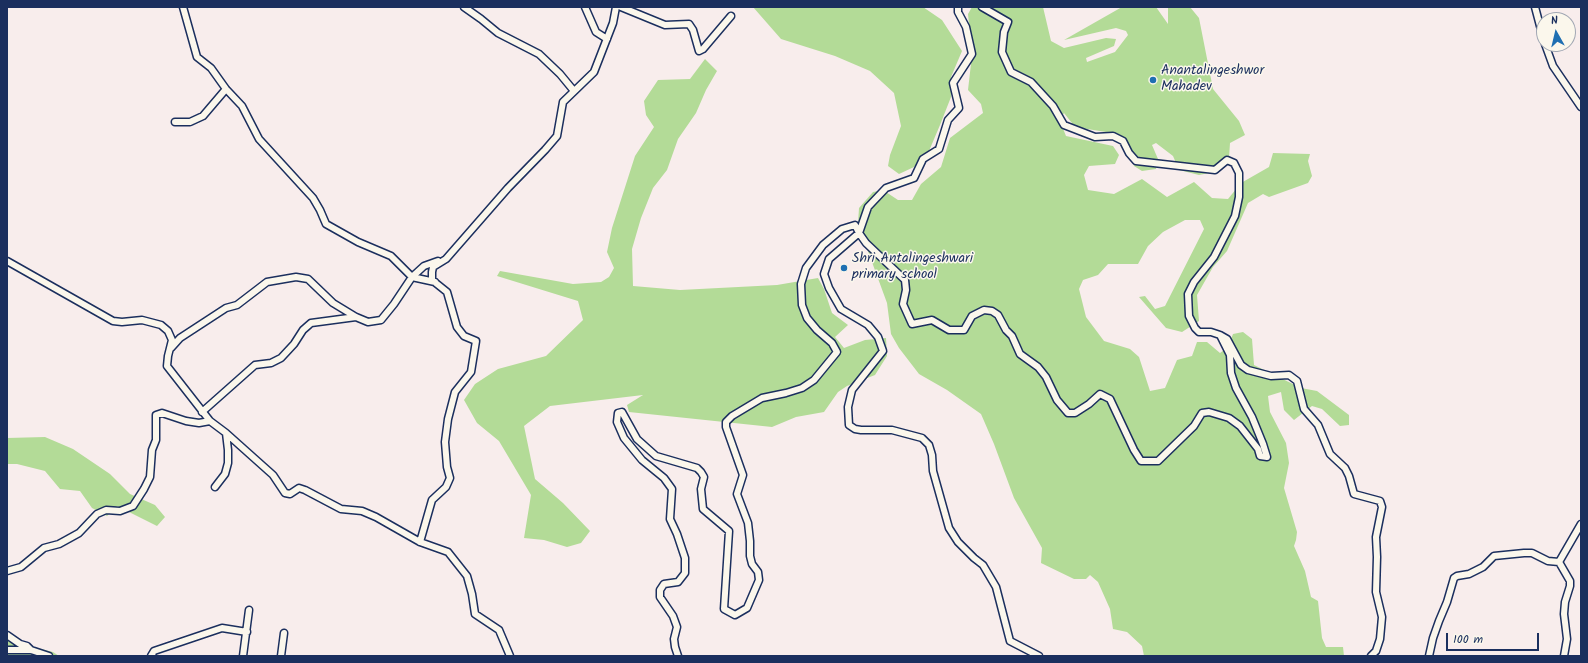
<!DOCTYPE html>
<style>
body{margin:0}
#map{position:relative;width:1588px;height:663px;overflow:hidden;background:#f8edec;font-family:Kalam,sans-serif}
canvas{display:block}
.frame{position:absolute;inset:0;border:8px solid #1b2f5e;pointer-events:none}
.north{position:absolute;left:1536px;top:12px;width:40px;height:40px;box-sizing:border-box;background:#fbf7ec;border:1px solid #a1a7b3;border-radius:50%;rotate:352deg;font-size:11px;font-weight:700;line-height:16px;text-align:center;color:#1b2f5e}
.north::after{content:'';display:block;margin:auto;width:14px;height:18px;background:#1f6fb2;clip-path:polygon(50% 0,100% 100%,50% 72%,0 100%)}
.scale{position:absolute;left:1446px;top:633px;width:93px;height:18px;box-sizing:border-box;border:2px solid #1b2f5e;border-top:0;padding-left:5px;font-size:12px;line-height:14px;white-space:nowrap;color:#1b2f5e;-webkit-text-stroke:3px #fbf7ec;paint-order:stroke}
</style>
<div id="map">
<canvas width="1588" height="663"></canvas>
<div class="frame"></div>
<div class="north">N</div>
<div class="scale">100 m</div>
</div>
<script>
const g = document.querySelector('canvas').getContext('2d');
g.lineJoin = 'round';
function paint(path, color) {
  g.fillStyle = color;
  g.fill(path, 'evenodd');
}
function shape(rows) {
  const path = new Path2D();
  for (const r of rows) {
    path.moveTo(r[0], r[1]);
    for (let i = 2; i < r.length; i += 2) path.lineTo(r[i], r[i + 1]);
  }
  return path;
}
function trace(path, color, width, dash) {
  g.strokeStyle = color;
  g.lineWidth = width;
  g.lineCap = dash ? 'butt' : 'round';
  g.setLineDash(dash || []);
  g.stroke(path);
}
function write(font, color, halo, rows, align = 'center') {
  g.font = font + ' Kalam,sans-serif';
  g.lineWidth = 3;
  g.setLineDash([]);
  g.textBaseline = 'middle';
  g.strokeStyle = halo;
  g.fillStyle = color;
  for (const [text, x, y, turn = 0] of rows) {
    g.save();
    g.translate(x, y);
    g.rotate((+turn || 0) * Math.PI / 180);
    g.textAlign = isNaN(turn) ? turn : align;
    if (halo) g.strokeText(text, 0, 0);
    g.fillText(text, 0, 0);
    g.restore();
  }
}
paint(shape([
 [753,7,923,7,942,20,962,51,951,77,951,97,940,125,929,151,914,167,899,174,888,166,890,155,901,126,894,93,870,71,835,56,781,39],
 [972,7,1043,7,1051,41,1064,48,1106,38,1116,39,1114,46,1086,58,1087,62,1115,52,1128,35,1126,31,1116,28,1064,40,1122,7,1156,7,1168,24,1168,7,1190,7,1199,18,1213,89,1239,121,1245,135,1230,143,1229,158,1214,172,1199,175,1179,170,1173,156,1156,143,1152,145,1158,159,1156,169,1142,171,1134,166,1126,142,1106,132,1075,127,1064,113,1060,121,1066,136,1113,146,1119,155,1115,164,1089,166,1084,175,1088,190,1114,194,1142,179,1167,197,1194,182,1212,198,1228,199,1241,183,1269,167,1273,153,1310,154,1308,161,1312,176,1308,183,1269,197,1263,194,1248,203,1227,251,1213,267,1197,295,1199,321,1182,332,1166,328,1139,297,1145,296,1155,309,1165,306,1204,229,1200,220,1185,220,1163,232,1148,246,1138,264,1108,264,1098,275,1083,280,1079,289,1086,317,1104,341,1130,349,1139,357,1150,391,1165,388,1177,360,1192,356,1197,342,1207,342,1220,353,1228,347,1233,334,1243,332,1252,339,1254,365,1301,388,1317,391,1349,415,1349,425,1340,426,1322,409,1312,406,1294,420,1284,410,1281,392,1268,396,1270,412,1286,443,1289,463,1284,488,1297,532,1296,540,1294,546,1305,571,1311,597,1318,601,1322,638,1326,647,1343,647,1344,656,1144,656,1142,646,1127,632,1113,629,1110,609,1098,582,1090,575,1086,579,1074,579,1041,563,1042,548,1014,498,994,444,981,414,947,390,919,374,899,348,891,334,887,303,858,224,859,208,873,192,883,190,898,200,912,200,921,184,941,167,950,138,983,113,981,104,968,90,972,55,968,14],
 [705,59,717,71,706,90,696,113,678,139,667,170,653,188,641,218,632,249,633,286,680,290,777,285,818,278,824,289,832,313,848,325,835,337,844,348,865,340,886,338,887,356,875,375,847,386,838,392,824,412,796,417,772,427,629,412,627,405,643,395,550,406,524,426,535,479,563,503,590,531,581,543,567,547,544,540,524,538,531,495,499,441,477,423,464,400,475,384,498,369,546,356,583,320,578,301,497,276,500,271,573,284,601,282,609,277,614,268,607,252,612,228,635,156,654,127,646,115,644,101,658,80,690,79],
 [45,437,73,449,110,474,130,494,155,505,165,517,157,526,117,506,107,516,92,508,80,491,60,489,45,471,17,464,7,464,7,438],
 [7,640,53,652,59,656,7,656]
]), '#b3db97');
const street = shape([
 [183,7,197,57,211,68,226,89,242,106,259,139,313,198,320,210,326,224,358,242,391,256,412,277,435,282],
 [464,7,481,19,498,33,539,54,560,74,574,91],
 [585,7,596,32,607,39],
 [621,7,665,25,689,24,693,30,699,51,703,49,731,16],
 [958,7,958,12,966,27,972,54,953,83,959,108,948,120,939,149,923,159,914,178,886,188,868,207,859,233,866,243,905,280,906,290,903,304,912,324,932,320,949,330,964,330,972,316,984,310,992,311,998,315,1006,330,1012,336,1020,354,1038,367,1046,377,1057,400,1068,413,1075,413,1089,404,1100,394,1110,399,1134,450,1141,461,1158,461,1194,426,1202,413,1209,412,1229,418,1240,426,1258,449,1260,456,1267,457,1263,444,1252,417,1236,388,1231,373,1230,355,1220,335,1227,339,1241,365,1248,370,1271,376,1289,375,1297,381,1304,409,1318,425,1330,454,1345,468,1349,476,1354,494,1380,501,1382,507,1376,537,1377,557,1376,592,1382,617,1380,639,1376,651,1371,656],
 [982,7,1008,22,1004,32,1002,52,1011,72,1031,82,1053,106,1064,125,1095,137,1113,136,1123,141,1129,153,1136,161,1215,170,1227,160,1234,163,1239,173,1239,197,1235,216,1214,257,1194,282,1188,294,1189,316,1195,328,1199,332,1211,332,1220,335],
 [1535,7,1544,41],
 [1545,44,1553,66,1581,107],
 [175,122,190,122,203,116,226,89],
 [7,261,113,321,122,322,142,320,161,325,168,331,172,340,168,356,167,366,210,421,226,433,273,475,285,493,290,494,299,488,305,490,341,509,362,511,376,517,420,542,448,552,467,576,472,594,475,614,499,630,510,656],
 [171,348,180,338,226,308,237,305,267,282,296,277,308,279,333,303,356,317,368,322,381,320,394,304,412,277,424,266,438,261],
 [202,412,255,365,271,363,281,358,294,344,303,330,311,323,356,317],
 [215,487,225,474,228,463,228,450,226,433],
 [420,542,432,500,446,487,450,478,447,467,445,442,448,419,455,392,471,372,476,341,464,336,457,327,447,292,432,280,432,272,433,267,446,259,508,188,545,150,557,136,563,102,594,72,613,23,616,7],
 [7,571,21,567,44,548,59,544,79,533,97,514,106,510,120,511,133,506,144,489,150,477,152,450,156,440,156,415,162,413,186,421,199,423,210,421],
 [7,635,20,644,27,646,31,650],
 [7,650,31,650,49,656],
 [151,656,154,651,222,628,247,632],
 [243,656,249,610],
 [281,656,284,633],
 [678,656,675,647,674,639,677,627,673,616,660,597,660,590,664,584,678,582,685,573,685,558,677,534,670,519,672,489,664,478,642,460,624,438,617,422,618,413,622,412,637,439,656,456,697,468,701,472,704,477,701,489,703,509,729,531,724,609,735,615,747,608,759,580,758,572,752,564,750,556,750,541,748,523,737,494,743,475,726,427,726,422,732,416,762,398,786,393,802,388,814,380,837,352,832,343,817,330,807,318,802,305,801,284,806,268,823,245,842,229,855,225,859,233,829,259,824,274,829,288,841,309,868,325,878,337,883,351,852,390,848,407,849,425,855,429,861,430,892,430,922,438,929,445,932,455,933,471,949,528,958,542,974,558,983,565,996,587,1010,641,1039,656],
 [1429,656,1433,638,1439,621,1447,602,1454,578,1457,576,1469,574,1483,567,1494,556,1524,553,1532,553,1548,561,1559,562],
 [1564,656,1567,639,1564,614,1565,602,1570,586,1570,581,1559,562,1581,524]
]);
trace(street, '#1b2f5e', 9);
trace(street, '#fbf7ec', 6);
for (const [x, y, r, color] of [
 [1153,80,4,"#1f6fb2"],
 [844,268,4,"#1f6fb2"]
]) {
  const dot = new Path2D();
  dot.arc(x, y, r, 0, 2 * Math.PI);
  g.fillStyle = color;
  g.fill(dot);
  trace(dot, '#fbf7ec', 1.5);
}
write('14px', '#1b2f5e', '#fbf7ec', [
 ["Anantalingeshwor",1161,72],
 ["Mahadev",1161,88],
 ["Shri Antalingeshwari",852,260],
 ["primary school",852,276]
], 'left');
</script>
